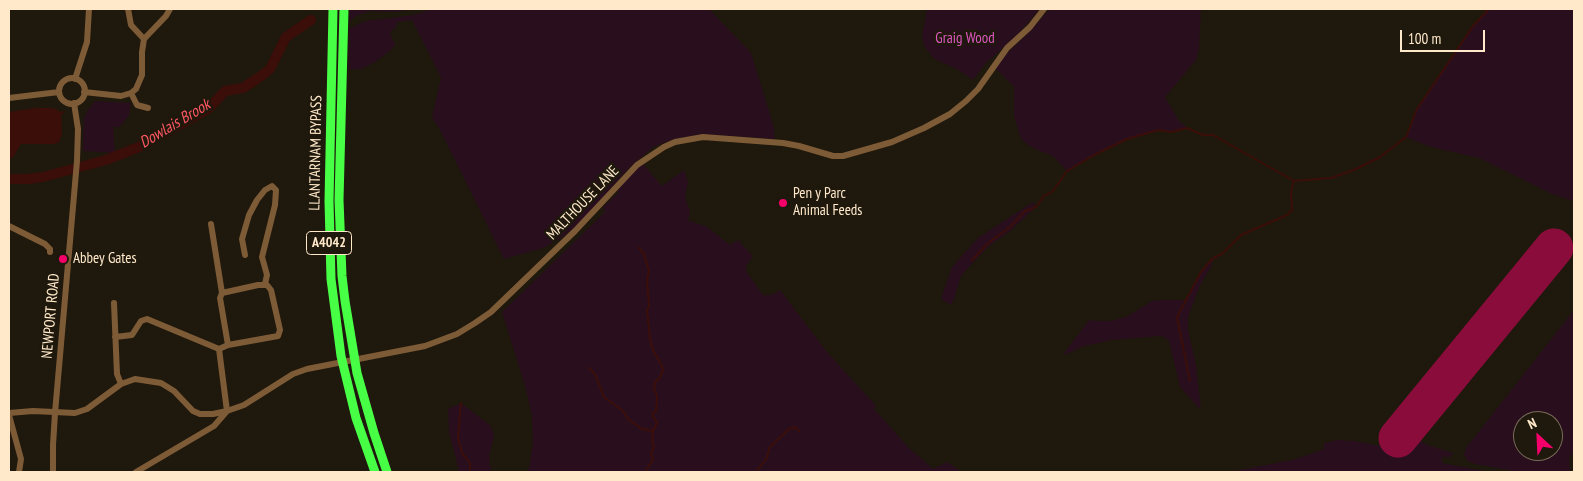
<!DOCTYPE html>
<style>
body{margin:0}
#map{position:relative;width:1583px;height:481px;overflow:hidden;background:#1f180c;font-family:"PT Sans Narrow",sans-serif}
canvas{display:block}
.frame{position:absolute;inset:0;border:10px solid #ffe9ca;pointer-events:none}
.north{position:absolute;left:1513px;top:411px;width:50px;height:50px;box-sizing:border-box;background:#1f180c;border:1px solid #796c58;border-radius:50%;rotate:335deg;font-size:14px;font-weight:700;line-height:20px;text-align:center;color:#ffe9ca}
.north::after{content:'';display:block;margin:auto;width:18px;height:22px;background:#f5006a;clip-path:polygon(50% 0,100% 100%,50% 72%,0 100%)}
.scale{position:absolute;left:1400px;top:30px;width:85px;height:22px;box-sizing:border-box;border:2px solid #ffe9ca;border-top:0;padding-left:6px;font-size:15px;line-height:18px;white-space:nowrap;color:#ffe9ca;-webkit-text-stroke:4px #1f180c;paint-order:stroke}
</style>
<div id="map">
<canvas width="1583" height="481"></canvas>
<div class="frame"></div>
<div class="north">N</div>
<div class="scale">100 m</div>
</div>
<script>
const g = document.querySelector('canvas').getContext('2d');
g.lineJoin = 'round';
function paint(path, color) {
  g.fillStyle = color;
  g.fill(path, 'evenodd');
}
function shape(rows) {
  const path = new Path2D();
  for (const r of rows) {
    if (r.length === 3) {
      path.moveTo(r[0] + r[2], r[1]);
      path.arc(r[0], r[1], r[2], 0, 2 * Math.PI);
      continue;
    }
    path.moveTo(r[0], r[1]);
    for (let i = 2; i < r.length; i += 2) path.lineTo(r[i], r[i + 1]);
  }
  return path;
}
function trace(path, color, width, dash) {
  g.strokeStyle = color;
  g.lineWidth = width;
  g.lineCap = dash ? 'butt' : 'round';
  g.setLineDash(dash || []);
  g.stroke(path);
}
function write(font, color, halo, rows, align = 'center') {
  g.font = font + ' "PT Sans Narrow",sans-serif';
  g.lineWidth = 5;
  g.setLineDash([]);
  g.textBaseline = 'middle';
  g.strokeStyle = halo;
  g.fillStyle = color;
  for (const [text, x, y, turn = 0] of rows) {
    g.save();
    g.translate(x, y);
    g.rotate((+turn || 0) * Math.PI / 180);
    g.textAlign = isNaN(turn) ? turn : align;
    if (halo) g.strokeText(text, 0, 0);
    g.fillText(text, 0, 0);
    g.restore();
  }
}
paint(shape([
 [350,9,414,9,395,12,370,11,356,16,350,21],
 [432,9,709,9,751,53,773,124,775,139,702,134,671,140,653,147,628,169,580,223,563,237,543,248,504,259,438,126,432,118,441,77,412,20,397,22,396,27,390,32,395,45,390,51,375,62,361,69,348,69,349,29,365,21,414,15],
 [927,9,1040,9,1017,35,985,64,973,80,957,69,934,59,925,47,922,38,923,31],
 [1050,9,1201,9,1199,49,1196,60,1165,97,1179,121,1187,128,1171,132,1158,130,1127,139,1094,155,1067,171,1053,156,1035,149,1024,142,1020,136,1014,116,1014,86,1004,77,1002,74,995,69,1006,54,1026,35],
 [1485,9,1574,9,1574,201,1552,194,1479,158,1431,147,1406,137,1417,109,1473,26,1486,12],
 [95,101,131,103,129,115,123,123,119,127,113,127,115,153,83,151,84,118,88,110],
 [642,163,662,186,684,170,688,182,685,198,690,211,688,220,707,227,730,245,738,240,753,256,746,266,746,271,763,295,771,295,780,290,827,352,876,406,874,409,909,448,933,469,947,462,962,472,527,472,529,468,533,443,532,416,526,389,502,312,605,212,603,207,618,193,618,188],
 [1033,202,1036,207,1010,231,989,246,965,271,960,278,955,297,951,305,941,299,952,267,978,238],
 [1552,238,1564,248,1531,285,1489,335,1411,436,1430,446,1453,453,1450,457,1442,457,1442,463,1490,472,1231,472,1296,459,1324,449,1324,443,1337,440,1354,441,1380,446,1422,393],
 [1212,259,1212,265,1200,285,1188,317,1188,330,1196,365,1201,410,1180,387,1169,341,1164,337,1160,336,1112,340,1084,346,1062,356,1089,320,1096,321,1112,321,1128,316,1152,301,1161,300,1185,300,1201,272],
 [1574,310,1574,451,1569,458,1570,472,1519,472,1475,464,1468,461,1464,455,1466,448],
 [1523,421,1553,421,1553,451,1523,451],
 [461,403,491,426,494,437,489,456,491,472,459,472,449,431,448,409]
]), '#290f1e');
paint(shape([
 [36,108,51,108,56,109,60,112,64,111,65,112,61,115,62,134,59,142,54,144,22,144,20,145,14,156,9,160,9,112]
]), '#3b0e09');
trace(shape([
 [639,248,644,254,649,271,647,280,649,306,647,310,650,339,653,350,662,366,663,371,658,380,655,382,654,390,656,392,657,398,656,411,652,414,657,423,653,431,652,441,654,446,651,453,653,460,645,472],
 [972,260,987,244,1010,227,1025,211,1036,207,1044,196,1053,191,1067,171,1094,155,1127,139,1158,130,1171,132,1187,128,1203,135,1213,135,1294,181],
 [589,368,595,374,604,397,623,411,628,419,642,429,653,431],
 [1190,381,1177,317,1201,272,1212,259,1223,253,1241,235,1287,215,1292,210,1291,192,1294,181,1331,178,1356,169,1380,157,1406,137,1417,109,1473,26,1489,9],
 [461,403,458,438,462,453,470,463,470,472],
 [756,472,766,459,770,447,789,429,795,427,799,431]
]), '#3b0e09', 2);
trace(shape([
 [9,179,28,179,43,177,106,160,139,147,208,109,225,91,243,88,261,76,270,69,286,37,311,20]
]), '#3b0e09', 10);
trace(shape([
 [1398,438,1554,248]
]), '#8a0c3b', 39);
trace(shape([
 [128,9,131,25,144,39],
 [72,91,13],
 [75,79,87,42,89,9],
 [84,92,121,96,131,93,136,89,142,75,142,52,144,39,166,16,170,9],
 [131,93,137,105,148,108],
 [9,98,59,92],
 [211,224,222,293,220,298,228,345],
 [9,226,45,244,50,249,50,252],
 [245,255,242,239,249,215,257,200,265,190,272,186,276,190,275,205,262,257,267,275,265,284],
 [114,303,117,374,121,384],
 [115,337,132,335,141,321,147,319,219,349,228,345,278,336,280,330,271,290,267,285,258,285,222,293],
 [9,413,33,411,75,413,87,409,121,384,135,379,161,383,174,391,193,411,200,414,213,414,227,411,219,349],
 [9,415,21,459,19,472],
 [53,472,53,445,55,413,77,161,78,129,74,103],
 [136,472,214,426,227,411,244,405,293,374,307,369,425,346,457,334,475,323,491,312,575,231,637,165,664,147,675,142,703,137,783,143,799,146,833,156,843,156,892,142,924,128,950,114,966,101,978,89,1007,48,1030,27,1044,9]
]), '#7e5b37', 6);
trace(shape([
 [333,9,329,201,331,279,341,356,356,418,375,472],
 [344,9,339,200,342,276,345,301,357,373,374,433,387,472]
]), '#47ff45', 9);
for (const [x, y, r, color] of [
 [783,203,5,"#f5006a"],
 [63,259,5,"#f5006a"]
]) {
  const dot = new Path2D();
  dot.arc(x, y, r, 0, 2 * Math.PI);
  g.fillStyle = color;
  g.fill(dot);
  trace(dot, '#1f180c', 2);
}
for (const [x, y, w] of [
 [329,243,45]
]) {
  const box = new Path2D();
  box.roundRect(x - w / 2, y - 11.5, w, 23, 4);
  g.fillStyle = '#1f180c';
  g.fill(box);
  trace(box, '#ffe9ca', 1);
}
write('bold 14px', '#ffe9ca', null, [
 ["A4042",329,243]
]);
write('15px', '#df56c1', '#1f180c', [
 ["Graig Wood",965,39]
]);
write('15px', '#ffe9ca', '#1f180c', [
 ["LLANTARNAM BYPASS",316,153,-89],
 ["MALTHOUSE LANE",583,203,-46],
 ["NEWPORT ROAD",51,316,-85]
]);
write('15px', '#ffe9ca', '#1f180c', [
 ["Pen y Parc",793,194],
 ["Animal Feeds",793,211],
 ["Abbey Gates",73,259]
], 'left');
write('italic 16px', '#ff5863', '#1f180c', [
 ["Dowlais Brook",175,124,-31]
]);
</script>
